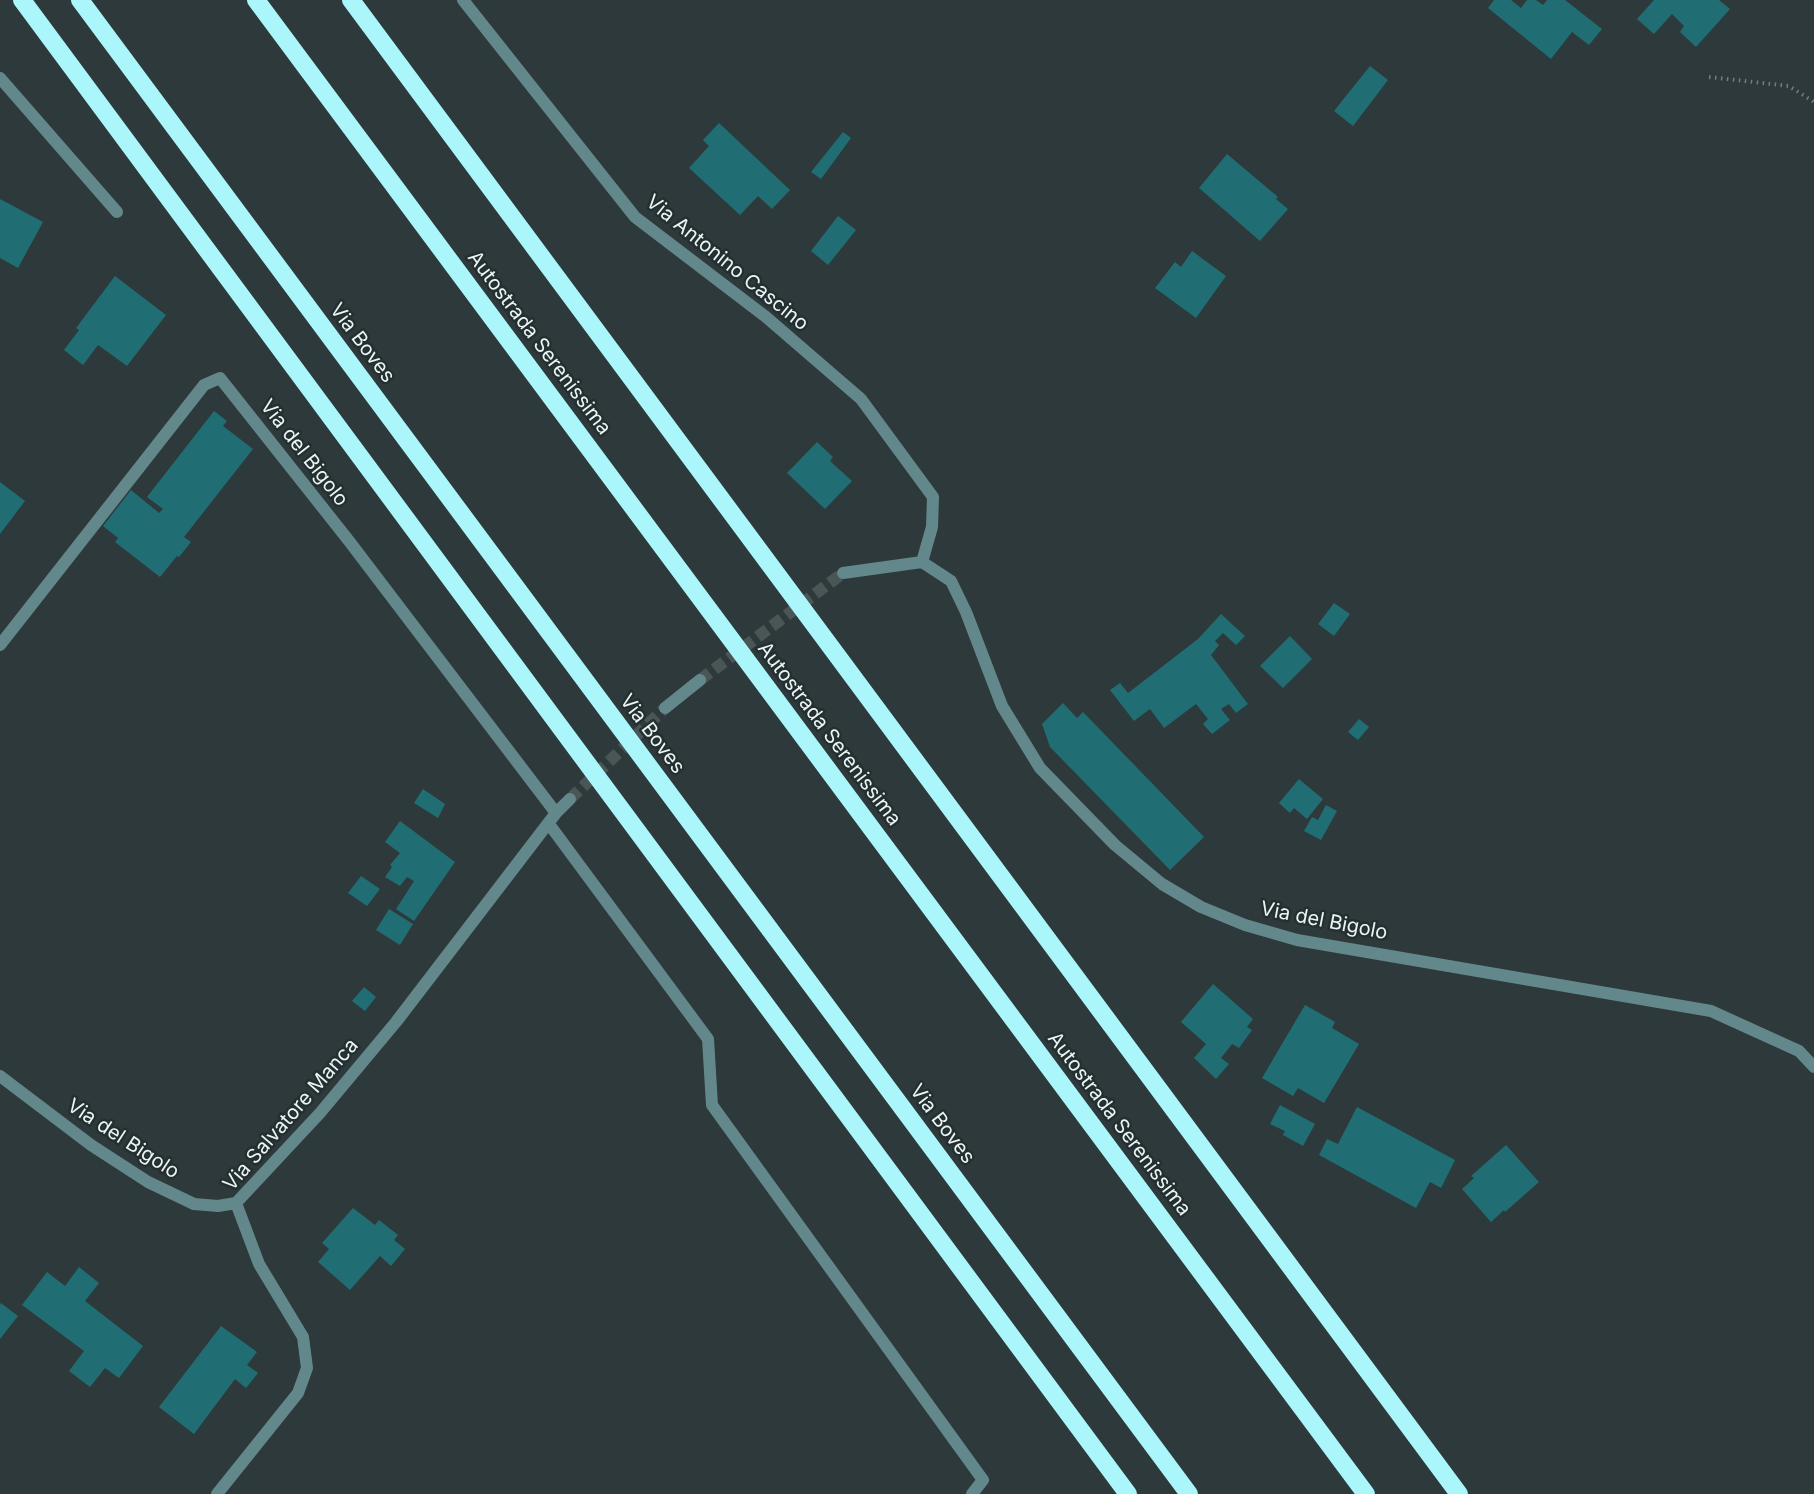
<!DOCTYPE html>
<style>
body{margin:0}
canvas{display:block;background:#2d393a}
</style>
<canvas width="1814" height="1494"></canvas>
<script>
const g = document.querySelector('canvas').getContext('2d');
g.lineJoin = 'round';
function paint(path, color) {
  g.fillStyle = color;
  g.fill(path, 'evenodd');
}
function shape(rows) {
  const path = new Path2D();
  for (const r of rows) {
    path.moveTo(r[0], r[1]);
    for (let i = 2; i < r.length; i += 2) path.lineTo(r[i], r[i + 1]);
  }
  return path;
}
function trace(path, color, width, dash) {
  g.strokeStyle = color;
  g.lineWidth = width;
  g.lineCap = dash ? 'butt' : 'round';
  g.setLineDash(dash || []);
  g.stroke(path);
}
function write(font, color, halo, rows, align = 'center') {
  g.font = font + ' Inter,sans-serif';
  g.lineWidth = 5;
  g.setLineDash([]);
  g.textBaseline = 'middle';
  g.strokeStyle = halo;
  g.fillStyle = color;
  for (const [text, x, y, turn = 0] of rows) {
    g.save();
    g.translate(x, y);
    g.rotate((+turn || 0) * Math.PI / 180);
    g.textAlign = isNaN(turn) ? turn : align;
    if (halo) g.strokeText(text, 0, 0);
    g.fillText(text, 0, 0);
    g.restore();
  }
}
paint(shape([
 [1494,0,1511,0,1521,8,1527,0,1536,0,1543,5,1547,0,1565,0,1602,29,1589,45,1572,32,1551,59,1488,8],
 [1654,0,1719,0,1730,9,1696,47,1680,32,1684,26,1672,14,1654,34,1637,19],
 [1370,66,1388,80,1353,126,1334,111],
 [719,123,790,190,772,209,758,196,740,215,689,168,709,146,703,140],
 [843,132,851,138,821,179,811,172],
 [1227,154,1278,197,1276,199,1288,209,1260,241,1199,188],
 [0,199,43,222,18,268,0,258],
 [838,216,856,230,828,265,811,251],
 [1192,251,1226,276,1196,318,1155,288,1175,262,1181,267],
 [115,276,166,315,127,366,98,345,83,365,64,350,79,330,76,328],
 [214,411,227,421,223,426,253,449,184,537,191,542,179,557,177,556,160,577,115,542,118,538,103,526,131,490,159,513,163,509,147,497],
 [817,442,833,457,830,461,852,481,825,509,787,473],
 [0,482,25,501,0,534],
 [1334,603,1350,614,1334,636,1318,624],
 [1221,614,1245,636,1236,645,1223,633,1215,641,1219,645,1211,655,1248,704,1236,713,1229,704,1221,709,1230,720,1212,734,1203,724,1208,719,1196,704,1164,728,1150,709,1134,721,1110,690,1120,683,1128,693,1198,639],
 [1290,636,1312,659,1283,688,1260,666],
 [1063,703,1077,718,1083,712,1204,837,1170,870,1050,747,1042,724],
 [1359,719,1369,727,1358,740,1348,732],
 [1299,779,1323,799,1307,819,1294,808,1290,813,1279,803],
 [423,789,445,804,438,818,414,803],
 [1326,805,1337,811,1321,840,1304,831,1312,817,1318,820],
 [400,821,455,862,414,921,396,909,414,881,407,877,400,886,385,877,392,867,390,865,400,853,385,842],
 [361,876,380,889,367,906,348,893],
 [389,909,413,924,400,945,376,930],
 [1213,984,1253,1019,1247,1027,1252,1030,1239,1048,1232,1044,1221,1058,1229,1064,1216,1079,1194,1058,1206,1044,1181,1022],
 [364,987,376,997,365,1011,352,1001],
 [1305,1005,1335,1022,1332,1028,1359,1044,1324,1103,1298,1088,1293,1096,1262,1078],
 [1280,1105,1315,1124,1303,1146,1283,1135,1285,1131,1270,1124],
 [1357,1107,1455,1160,1441,1188,1430,1182,1416,1208,1319,1155,1327,1139,1338,1144],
 [1506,1145,1539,1182,1505,1212,1504,1210,1491,1222,1462,1189,1474,1178,1471,1176],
 [353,1208,375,1225,379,1220,398,1235,394,1240,405,1249,391,1266,380,1256,350,1290,318,1262,329,1249,322,1243],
 [79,1267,99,1283,85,1301,143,1346,119,1378,105,1368,90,1387,69,1371,84,1351,22,1305,47,1272,65,1286],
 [1,1303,18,1316,0,1339,0,1305],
 [221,1326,257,1352,247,1365,258,1373,246,1388,235,1379,194,1434,159,1407]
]), '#206e74');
trace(shape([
 [700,680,843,573],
 [570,799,665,708]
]), '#4a5556', 12, [12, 6]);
trace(shape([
 [1709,77,1789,86,1814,102]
]), '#747e7f', 4, [1.5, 4.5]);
trace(shape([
 [549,824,708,1039,712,1105,983,1480,972,1494]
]), '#63888b', 12);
trace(shape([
 [463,0,635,217,766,317,861,399,933,497,932,527,922,562],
 [0,78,117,212],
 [843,573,922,562,951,581,966,612,1002,706,1040,768,1115,845,1162,884,1201,907,1245,925,1297,940,1711,1011,1799,1051,1814,1067],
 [0,645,204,385,220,378,349,541,556,813],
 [665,708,700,680],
 [0,1076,91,1145,148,1182,194,1204,218,1206,236,1203],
 [236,1203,320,1113,396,1022,556,813,570,799],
 [217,1494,298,1393,307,1368,303,1337,259,1264,236,1203]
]), '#63888b', 12);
trace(shape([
 [22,0,1128,1494],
 [80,0,1189,1494],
 [256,0,1366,1494],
 [351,0,1459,1494]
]), '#abf6fb', 18);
write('20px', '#ecf4f4', '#232f30', [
 ["Via Antonino Cascino",727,263,39],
 ["Via Boves",362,343,53],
 ["Autostrada Serenissima",539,343,53],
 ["Via del Bigolo",304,453,52],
 ["Via Boves",652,734,53],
 ["Autostrada Serenissima",829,734,53],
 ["Via del Bigolo",1324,921,11],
 ["Via Salvatore Manca",291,1115,-49],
 ["Via Boves",942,1124,53],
 ["Autostrada Serenissima",1119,1124,53],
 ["Via del Bigolo",123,1139,33]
]);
</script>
